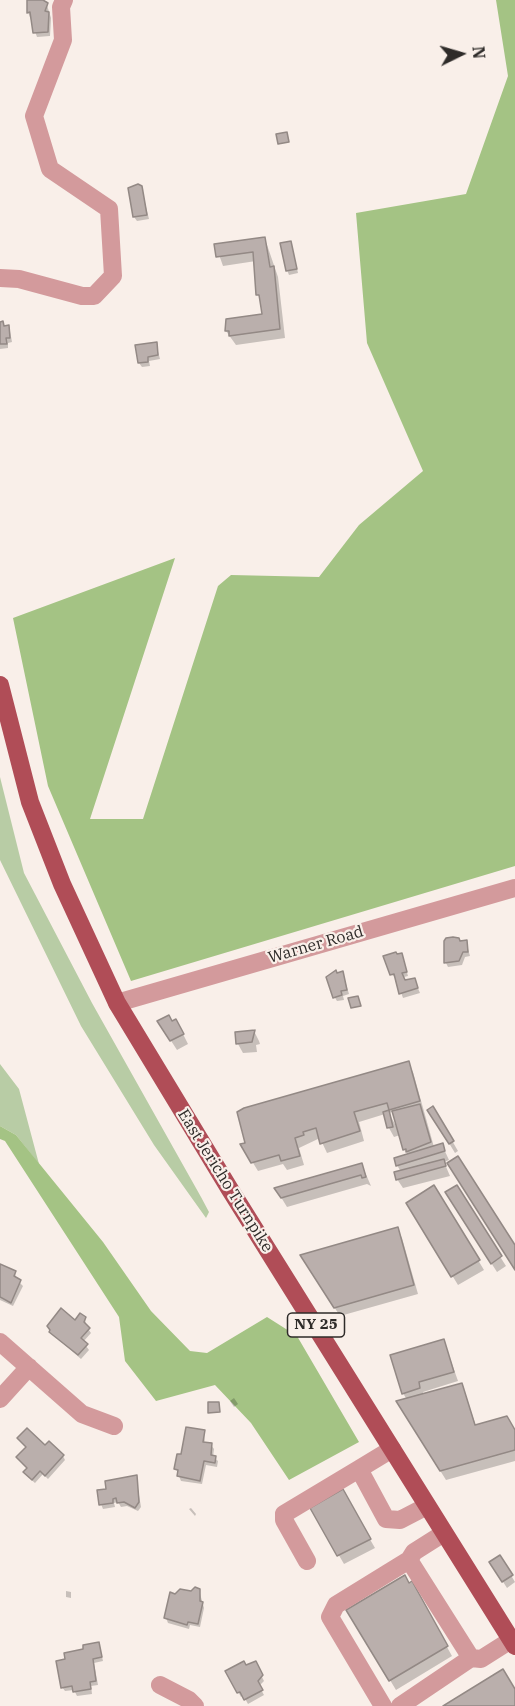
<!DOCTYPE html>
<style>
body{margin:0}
#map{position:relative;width:515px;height:1706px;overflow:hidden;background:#f9efe9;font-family:"IBM Plex Serif",serif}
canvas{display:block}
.north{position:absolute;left:431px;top:24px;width:60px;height:60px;-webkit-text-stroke:4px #f9efe9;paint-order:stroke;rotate:85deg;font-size:16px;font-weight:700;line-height:24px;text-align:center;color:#2e2b29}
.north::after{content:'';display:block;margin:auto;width:21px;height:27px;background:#2e2b29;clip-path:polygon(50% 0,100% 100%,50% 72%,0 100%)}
</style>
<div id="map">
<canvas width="515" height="1706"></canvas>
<div class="north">N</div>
</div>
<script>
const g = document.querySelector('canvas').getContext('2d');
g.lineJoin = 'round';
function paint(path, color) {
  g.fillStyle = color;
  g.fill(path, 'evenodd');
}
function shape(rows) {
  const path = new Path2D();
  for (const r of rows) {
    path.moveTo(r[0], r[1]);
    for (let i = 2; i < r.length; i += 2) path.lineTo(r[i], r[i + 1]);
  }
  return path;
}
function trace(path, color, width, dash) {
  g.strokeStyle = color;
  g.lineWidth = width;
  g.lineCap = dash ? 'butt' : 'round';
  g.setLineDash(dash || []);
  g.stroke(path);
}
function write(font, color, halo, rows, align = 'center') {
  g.font = font + ' "IBM Plex Serif",serif';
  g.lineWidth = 4.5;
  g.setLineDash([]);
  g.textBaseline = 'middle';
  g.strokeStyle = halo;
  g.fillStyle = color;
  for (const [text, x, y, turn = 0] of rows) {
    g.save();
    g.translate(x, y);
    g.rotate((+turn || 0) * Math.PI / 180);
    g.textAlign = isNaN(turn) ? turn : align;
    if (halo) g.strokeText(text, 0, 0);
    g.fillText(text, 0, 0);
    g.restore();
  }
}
paint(shape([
 [0,777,24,873,92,1003,201,1197,209,1212,206,1218,154,1145,81,1026,0,860],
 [0,1064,19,1089,39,1164,16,1135,0,1126]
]), '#b8cca5');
paint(shape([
 [496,0,515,0,515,866,131,981,48,786,13,618,175,558,90,819,143,819,218,586,231,575,319,577,359,525,423,471,367,343,356,213,466,194,508,76],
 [0,1126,16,1135,103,1242,151,1311,190,1351,207,1353,267,1317,297,1336,359,1442,289,1480,251,1423,215,1385,156,1401,125,1361,119,1317,5,1141,0,1139]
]), '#a4c384');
paint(shape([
 [28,0,44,0,47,5,51,18,50,36,37,37,28,12],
 [141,187,149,219,137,221,134,217],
 [265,239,278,277,285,338,236,345,226,331,264,315,254,271,257,270,256,261,223,266,216,246],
 [291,243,298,273,289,275,287,270],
 [0,323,10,331,12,342,8,343,8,348,0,349],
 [156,344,160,359,149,361,150,366,142,367,139,363],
 [466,942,470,956,465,957,462,965,448,967,446,963,460,943],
 [403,959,408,976,404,977,405,982,414,979,420,993,403,998,396,978,391,974],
 [333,973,342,973,344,977,349,994,343,996,344,1000,337,1001,332,993],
 [159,1022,172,1022,181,1030,188,1044,177,1050],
 [254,1031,259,1041,260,1044,256,1045,257,1052,243,1053,238,1044,237,1033],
 [408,1063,413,1072,434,1147,442,1145,449,1160,444,1162,450,1176,403,1188,397,1179,401,1172,397,1165,408,1155,400,1135,394,1137,389,1128,385,1114,359,1122,364,1141,327,1153,320,1138,299,1148,304,1165,287,1170,283,1164,258,1171,242,1145],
 [392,1112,396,1120,397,1128,389,1113],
 [433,1108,458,1151,455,1153,429,1110],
 [362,1165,371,1186,367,1184,287,1207,276,1189],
 [434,1187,484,1270,458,1285,408,1203],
 [456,1187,506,1266,497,1272,452,1202],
 [397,1229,402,1238,418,1294,340,1316,307,1265],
 [0,1265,15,1272,16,1279,23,1286,13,1306,0,1300],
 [85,1318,86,1326,91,1333,83,1342,89,1350,81,1359,50,1332],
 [444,1341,458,1381,423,1392,424,1395,462,1384,476,1426,515,1432,515,1461,446,1480,403,1411,407,1400,403,1393],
 [234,1398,238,1404,234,1407,230,1401],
 [204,1431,205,1444,211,1445,214,1449,213,1457,218,1461,217,1467,206,1465,202,1484,181,1481,176,1469,182,1456],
 [19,1438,45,1447,63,1456,65,1460,48,1479,43,1474,35,1483,27,1476,25,1472,28,1469,18,1458,27,1448],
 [136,1477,141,1507,138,1511,127,1506,121,1507,118,1502,114,1503,115,1507,103,1509,101,1504,107,1491],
 [342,1491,375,1548,344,1564,312,1509],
 [191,1508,196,1514,195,1516,189,1509],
 [500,1557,515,1582,507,1588,491,1563],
 [411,1583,452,1656,396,1690,348,1610],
 [199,1590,204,1608,200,1627,190,1625,189,1629,168,1623,166,1618,176,1595],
 [66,1591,71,1592,71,1598,66,1597],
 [99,1644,103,1661,94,1663,98,1685,91,1686,92,1694,77,1696,74,1690,65,1691,62,1687,85,1651],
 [255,1663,264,1681,259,1686,264,1695,248,1704,243,1695,241,1697,227,1672]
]), '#0003');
const building = shape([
 [27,0,43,0,48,3,45,11,49,12,48,32,33,33,30,12,27,13,27,0],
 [287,132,289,142,278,144,276,134,287,132],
 [138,184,142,186,147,215,133,217,128,188,138,184],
 [265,237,270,267,274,266,280,329,229,336,229,331,225,331,226,319,262,314,259,295,256,295,253,252,216,257,214,244,265,237],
 [291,241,297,269,286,271,280,243,291,241],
 [3,321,4,326,9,325,10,338,6,338,7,344,0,344,0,322,3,321],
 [157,342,158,355,148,357,148,362,138,363,135,345,157,342],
 [453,937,459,938,460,941,467,940,468,952,463,952,459,961,444,963,444,941,446,938,453,937],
 [396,952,397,954,402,953,407,972,402,973,405,980,415,978,418,988,399,994,394,974,390,975,383,956,396,952],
 [336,970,337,973,343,971,347,990,341,991,342,995,333,998,326,977,336,970],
 [358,996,361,1006,351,1008,348,998,358,996],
 [169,1015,172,1021,176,1019,184,1034,170,1041,157,1021,169,1015],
 [255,1030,252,1042,236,1044,235,1032,255,1030],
 [409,1061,420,1101,389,1110,387,1103,354,1112,360,1131,320,1144,316,1128,303,1132,304,1135,295,1138,300,1156,281,1161,279,1155,251,1163,240,1144,245,1143,237,1112,244,1108,409,1061],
 [420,1104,431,1142,406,1152,406,1149,403,1150,392,1111,420,1104],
 [433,1106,454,1141,449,1144,427,1110,433,1106],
 [389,1110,393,1127,387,1128,383,1112,389,1110],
 [443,1143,445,1151,396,1166,394,1158,443,1143],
 [458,1156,515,1245,515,1270,447,1163,458,1156],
 [444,1159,446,1166,396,1180,394,1172,444,1159],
 [362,1163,366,1177,362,1178,361,1175,281,1198,274,1188,362,1163],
 [434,1185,480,1260,451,1277,406,1203,434,1185],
 [457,1185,502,1256,491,1264,445,1192,457,1185],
 [398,1227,414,1285,334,1308,300,1255,398,1227],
 [0,1264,16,1271,14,1276,21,1280,11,1303,0,1297,0,1264],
 [61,1308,75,1320,80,1313,86,1317,84,1322,90,1328,81,1338,88,1344,78,1355,49,1332,50,1330,47,1326,61,1308],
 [444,1339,454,1372,419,1382,420,1388,402,1394,390,1355,444,1339],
 [462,1383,475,1425,507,1416,515,1430,515,1450,440,1471,396,1401,462,1383],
 [208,1402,219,1402,220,1412,208,1413,208,1402],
 [186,1427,205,1430,203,1442,212,1443,211,1455,216,1456,215,1463,204,1461,200,1481,177,1476,178,1470,174,1469,177,1454,181,1454,186,1427],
 [27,1428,45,1445,49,1441,64,1455,45,1476,40,1471,32,1480,23,1472,27,1468,16,1457,26,1447,17,1438,27,1428],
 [137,1475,139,1502,135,1508,124,1502,117,1503,116,1498,113,1499,113,1503,99,1505,97,1490,106,1489,105,1481,137,1475],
 [343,1489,371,1539,337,1556,310,1508,343,1489],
 [500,1555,513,1575,502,1582,489,1562,500,1555],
 [405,1575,409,1583,412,1581,448,1646,389,1681,346,1610,405,1575],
 [195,1587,200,1589,200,1601,203,1602,198,1624,188,1622,187,1625,164,1618,170,1592,175,1594,180,1589,191,1591,195,1587],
 [99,1642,102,1657,93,1659,96,1681,90,1682,91,1689,73,1692,72,1686,61,1688,56,1661,65,1659,64,1653,83,1649,83,1645,99,1642],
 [244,1661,246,1665,256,1661,263,1675,258,1681,263,1690,244,1700,240,1692,237,1693,225,1671,244,1661],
 [503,1669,515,1689,515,1706,443,1706,503,1669]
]);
paint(building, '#baafac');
trace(building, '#938985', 1.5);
trace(shape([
 [0,278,19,279,82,296,94,296,113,276,109,209,50,169,34,116,63,40,61,7,64,0],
 [117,1003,515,888],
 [0,1342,82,1414,114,1426],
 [0,1399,29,1367],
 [392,1449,359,1469,386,1519,400,1520,427,1506],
 [409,1560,471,1658],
 [307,1561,284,1520,284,1514,359,1469],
 [160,1685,189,1700,195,1706],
 [383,1706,330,1617,336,1605,409,1560,414,1552,444,1533],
 [400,1706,471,1658,481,1659,511,1640]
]), '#d39a9c', 18);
trace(shape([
 [0,685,30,802,62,884,117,1003,229,1188,515,1646]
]), '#b04d57', 18);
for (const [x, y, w] of [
 [316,1325,57]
]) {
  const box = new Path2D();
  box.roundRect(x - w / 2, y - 12, w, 24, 4.5);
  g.fillStyle = '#f9efe9';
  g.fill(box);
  trace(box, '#2e2b29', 1.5);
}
write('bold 15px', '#2e2b29', null, [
 ["NY 25",316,1325]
]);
write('16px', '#2e2b29', '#f9efe9', [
 ["Warner Road",316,945,-16],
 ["East Jericho Turnpike",225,1181,58]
]);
</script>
